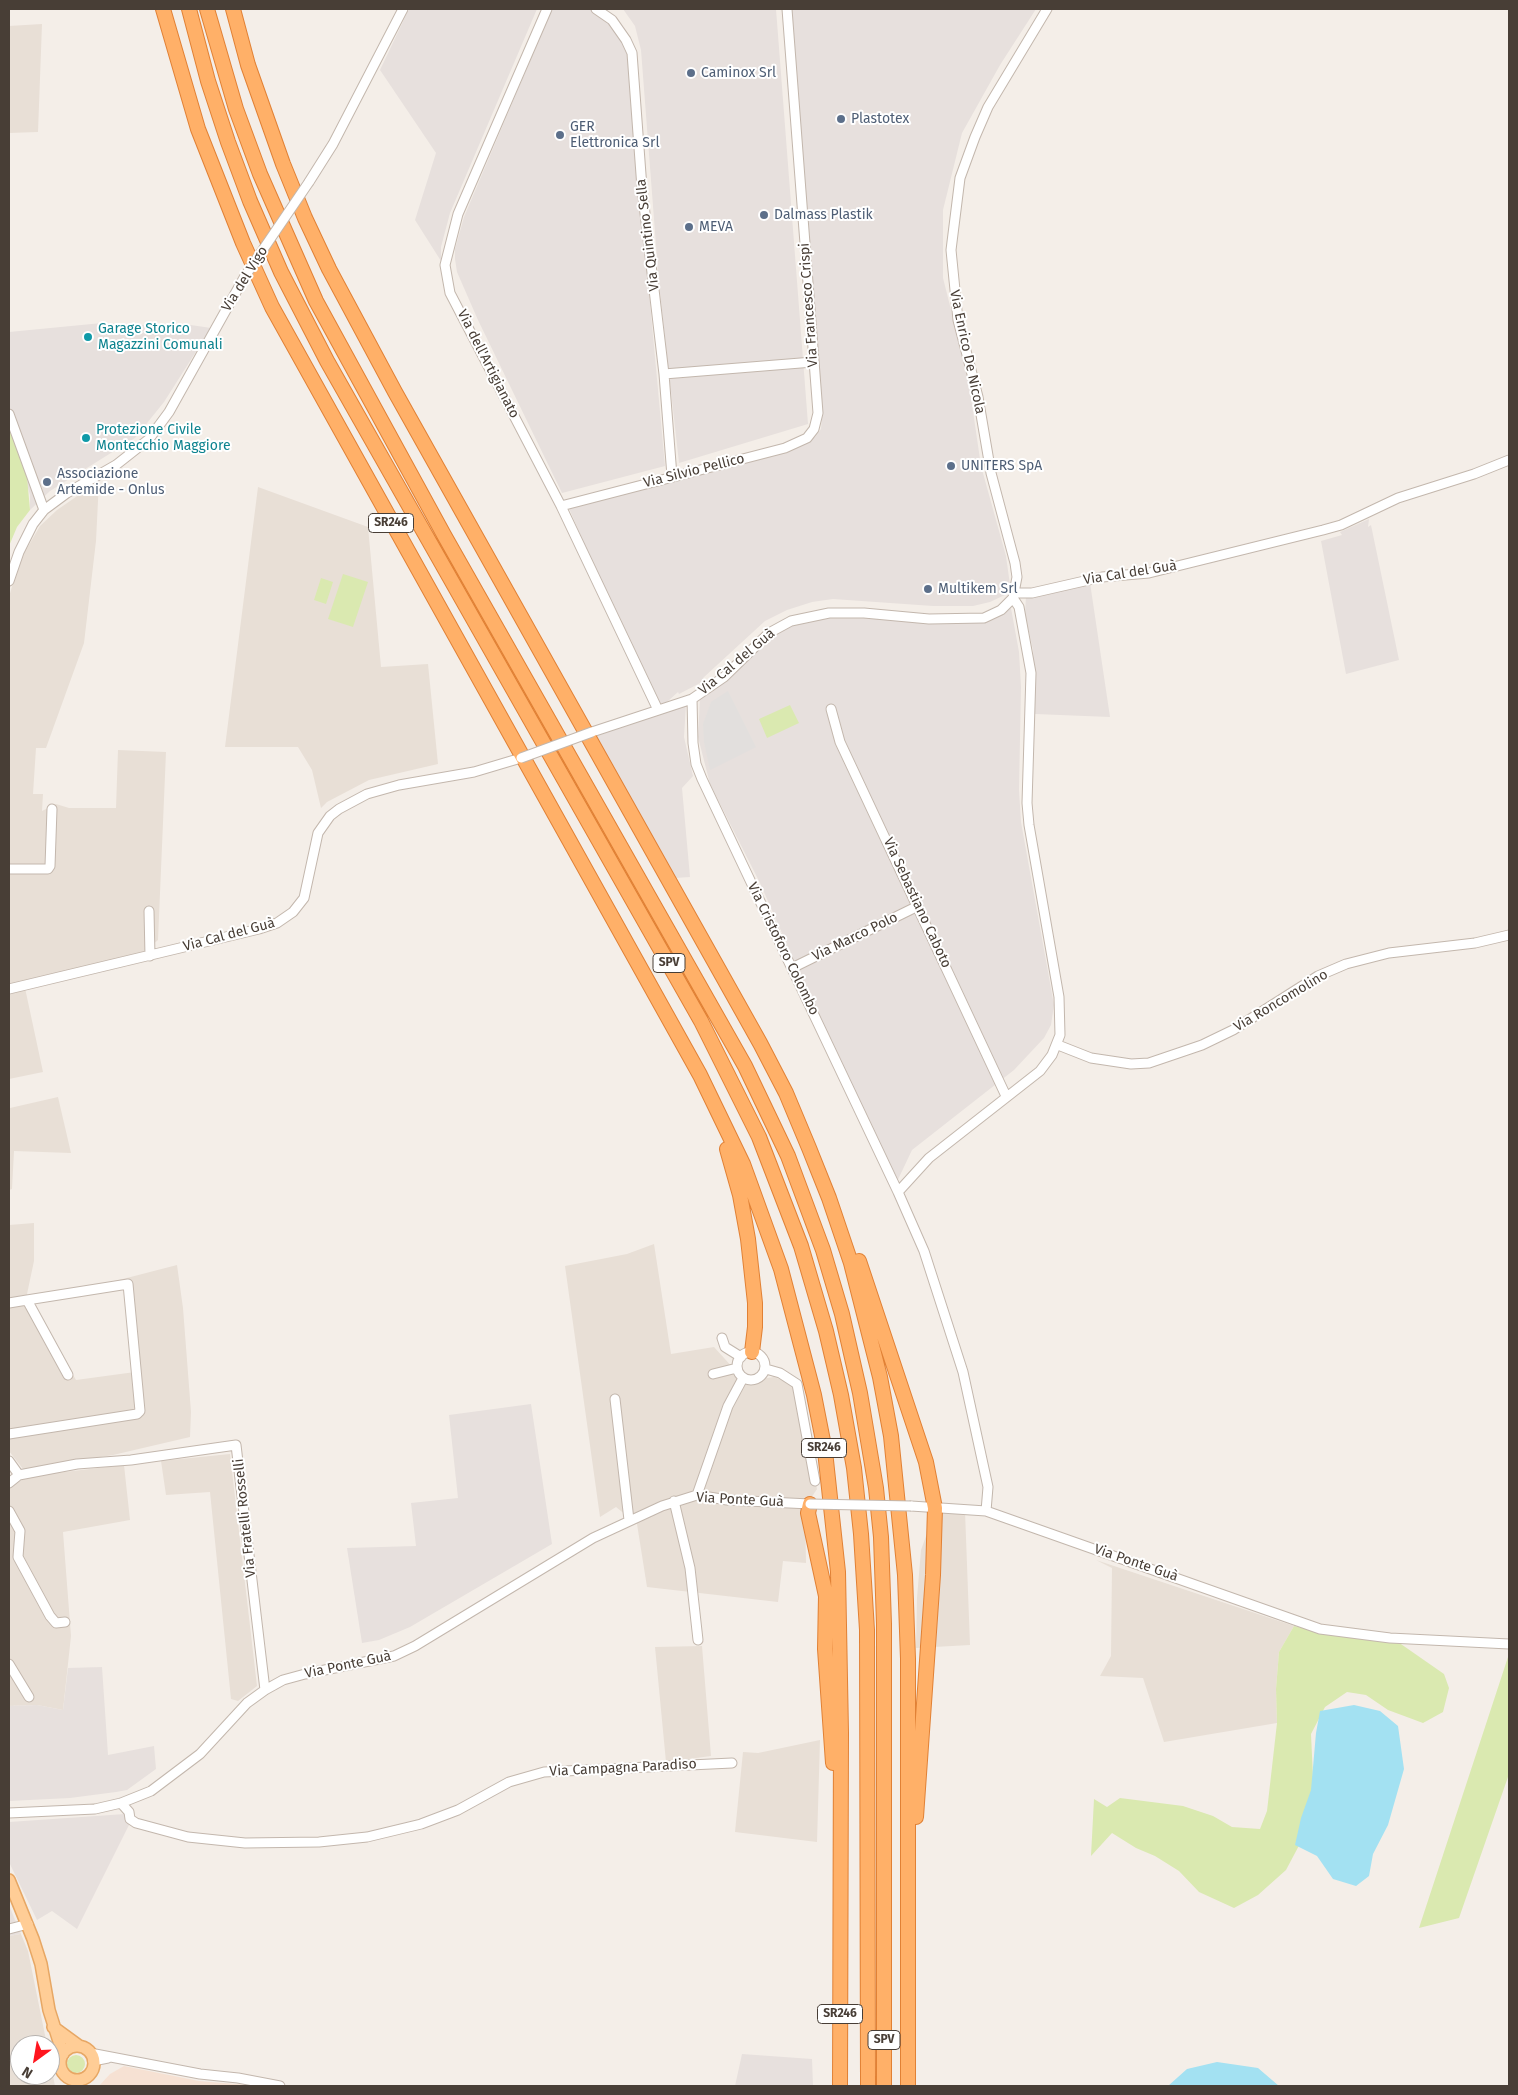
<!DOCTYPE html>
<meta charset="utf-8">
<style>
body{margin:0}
#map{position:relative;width:1518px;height:2095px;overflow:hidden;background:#f4eee8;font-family:"Fira Sans",sans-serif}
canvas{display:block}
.frame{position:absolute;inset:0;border:10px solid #483e36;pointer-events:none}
.north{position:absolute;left:10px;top:2035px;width:50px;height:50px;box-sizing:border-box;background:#fff;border:1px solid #b6b2af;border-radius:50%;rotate:212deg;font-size:14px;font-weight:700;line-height:20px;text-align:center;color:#483e36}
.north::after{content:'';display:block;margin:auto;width:18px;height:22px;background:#ff151e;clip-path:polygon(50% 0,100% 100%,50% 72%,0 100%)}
</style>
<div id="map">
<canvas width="1518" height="2095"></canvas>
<div class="frame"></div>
<div class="north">N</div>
</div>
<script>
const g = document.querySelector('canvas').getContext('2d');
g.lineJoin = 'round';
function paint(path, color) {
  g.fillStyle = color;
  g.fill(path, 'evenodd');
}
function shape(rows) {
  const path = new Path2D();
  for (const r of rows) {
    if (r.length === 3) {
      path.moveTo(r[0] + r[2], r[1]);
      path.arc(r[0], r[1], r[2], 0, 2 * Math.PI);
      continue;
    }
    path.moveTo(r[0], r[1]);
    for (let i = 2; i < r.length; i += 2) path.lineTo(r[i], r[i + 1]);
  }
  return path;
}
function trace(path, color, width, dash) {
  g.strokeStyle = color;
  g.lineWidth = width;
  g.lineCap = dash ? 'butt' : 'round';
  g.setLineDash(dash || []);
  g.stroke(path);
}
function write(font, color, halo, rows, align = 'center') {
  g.font = font + ' "Fira Sans",sans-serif';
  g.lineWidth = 4;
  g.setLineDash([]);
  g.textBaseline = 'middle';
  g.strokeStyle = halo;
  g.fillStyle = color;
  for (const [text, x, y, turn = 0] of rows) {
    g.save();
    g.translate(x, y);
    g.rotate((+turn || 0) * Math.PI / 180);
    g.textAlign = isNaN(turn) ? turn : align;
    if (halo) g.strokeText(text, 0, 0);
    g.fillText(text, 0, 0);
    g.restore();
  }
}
paint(shape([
 [42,24,38,132,9,133,9,26],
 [99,481,96,541,84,643,46,748,36,748,33,794,43,794,42,811,56,804,69,808,116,808,118,750,166,752,158,940,142,954,9,986,9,597,19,562,40,526,57,510],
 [258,487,368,527,381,667,428,664,438,764,369,780,327,802,321,808,312,770,298,747,225,747],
 [25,988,43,1072,9,1079,9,992],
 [58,1097,71,1153,14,1151,12,1189,9,1190,9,1105,10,1108],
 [34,1223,34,1261,27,1294,76,1380,135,1372,124,1284,119,1280,177,1265,183,1308,191,1412,190,1437,113,1455,23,1469,9,1451,9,1225],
 [654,1244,671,1354,714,1347,745,1381,774,1377,795,1385,817,1489,805,1507,806,1563,783,1561,778,1602,647,1587,637,1524,616,1507,600,1517,565,1266,627,1254],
 [230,1454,257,1686,238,1701,231,1699,210,1492,166,1495,161,1461],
 [124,1465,130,1520,63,1532,71,1636,63,1710,37,1705,9,1706,9,1488,25,1478,39,1475],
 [943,1508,965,1511,970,1645,916,1648,917,1598,921,1550,929,1528],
 [1096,1560,1294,1626,1279,1652,1276,1689,1277,1723,1164,1742,1143,1678,1100,1676,1111,1656,1112,1568],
 [702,1646,711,1756,666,1762,655,1647],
 [820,1740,817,1842,735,1832,743,1752,758,1753],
 [11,1910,28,1951,47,2045,20,2045,20,2075,50,2075,50,2061,55,2086,9,2086,9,1936,20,1934]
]), '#e8dfd6');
paint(shape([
 [124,2066,199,2081,260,2086,99,2086,110,2074]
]), '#f6e1d3');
paint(shape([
 [409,9,537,9,450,213,441,247,441,261,415,220,436,153,380,70],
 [552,9,603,9,608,13,627,52,665,466,562,493,478,320,457,272,455,259,455,249,464,217],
 [623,9,776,9,808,424,679,463,659,284,641,50,635,26],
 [789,9,1036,9,1000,65,962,133,943,210,943,278,968,377,981,466,1006,556,1011,592,990,602,973,606,933,606,833,599,812,602,787,610,765,621,703,678,704,681,679,694,678,692,657,711,686,704,684,737,693,776,682,788,690,877,675,878,589,736,656,712,568,506,717,467,815,437,821,429,822,416],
 [102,323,160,326,184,324,211,328,164,402,135,438,50,491,30,510,30,495,9,421,9,332],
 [1369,519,1368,527,1371,525,1399,660,1346,674,1321,541,1342,535,1340,532],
 [1089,576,1110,717,1035,714,1035,687,1033,650,1025,614,1026,596],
 [1011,608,1019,652,1021,687,1019,790,1021,822,1054,1005,1051,1025,1044,1038,1014,1070,912,1150,894,1188,760,883,710,784,698,737,700,698,773,633,815,615,995,615],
 [531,1404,552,1544,410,1627,379,1640,362,1643,347,1548,416,1546,411,1503,458,1498,449,1415],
 [102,1667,108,1755,154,1746,156,1769,127,1790,116,1792,70,1798,9,1801,9,1706,37,1705,63,1710,68,1668],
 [125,1814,129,1821,129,1825,77,1929,52,1911,37,1920,9,1862,9,1822],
 [9,1905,11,1910,20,1934,9,1936],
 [742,2054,812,2059,813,2086,735,2086]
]), '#e7e0dd');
paint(shape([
 [9,421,26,466,30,510,17,527,9,546],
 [343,574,368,582,353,627,328,619],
 [321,578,333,582,326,604,314,600],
 [790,705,799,723,767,738,759,719],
 [1294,1626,1330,1634,1398,1642,1444,1674,1449,1688,1443,1712,1423,1723,1388,1710,1366,1695,1347,1692,1325,1707,1311,1734,1314,1799,1303,1838,1286,1870,1258,1895,1234,1908,1199,1892,1179,1871,1155,1856,1136,1848,1112,1833,1091,1856,1094,1799,1107,1807,1120,1798,1183,1806,1213,1816,1232,1827,1260,1829,1267,1811,1277,1723,1276,1689,1279,1652],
 [1509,1654,1509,1774,1459,1918,1419,1928],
 [76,2064,9]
]), '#dae9b0');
paint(shape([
 [728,691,756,747,710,770,704,742,703,724,711,702]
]), '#e2dfdd');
paint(shape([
 [1354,1705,1380,1711,1398,1726,1404,1769,1388,1825,1373,1854,1369,1876,1356,1886,1333,1879,1317,1856,1295,1845,1301,1818,1311,1790,1316,1733,1320,1711],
 [1217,2062,1258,2068,1279,2086,1168,2086,1187,2069]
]), '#a3e1f2');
const minor = shape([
 [547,9,458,214,445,265,450,293,561,506,658,710],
 [596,9,612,20,626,40,632,53,642,188,664,374,672,476],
 [309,182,333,144,403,9],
 [664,374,813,362],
 [9,414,44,510],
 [561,506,785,448,807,438,814,429,818,413,787,9],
 [9,581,19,552,33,524,44,510,67,493,116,465,149,439,169,412,245,276],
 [1015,593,1032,593,1102,577,1149,573,1323,530,1341,525,1398,498,1474,474,1509,460],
 [692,699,693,743,696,764,702,779,898,1192,924,1251,963,1372,988,1487,986,1511],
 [831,709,840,742,1006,1096],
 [592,732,692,699,724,677,769,633,791,621,829,613,864,613,929,619,984,618,1001,610,1013,598,1017,577,1015,563,991,473,978,397,958,320,951,250,960,178,975,137,988,107,1047,9],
 [9,869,48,869,50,866,52,809],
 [149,911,150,956],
 [792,968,918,906],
 [9,989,259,929,277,923,293,912,304,898,318,833,330,816,339,809,367,794,399,785,474,772,521,758],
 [1058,1045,1091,1058,1131,1064,1149,1063,1202,1045,1233,1030,1318,976,1346,964,1389,953,1475,943,1509,935],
 [898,1192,929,1158,1040,1071,1052,1055,1060,1035,1059,997,1029,825,1027,803,1031,673,1019,607,1013,598],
 [9,1303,27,1300,68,1375],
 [722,1338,725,1347,741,1357],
 [751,1366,14],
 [766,1369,780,1373,797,1384,815,1481],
 [713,1374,737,1368],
 [615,1399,629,1520],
 [9,1434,137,1414,140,1411,128,1284,27,1300],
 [9,1461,19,1475],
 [19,1475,77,1464,131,1460,236,1445,265,1690],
 [9,1483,19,1475],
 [697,1495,728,1406,743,1378],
 [674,1501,690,1568,698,1640],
 [911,1506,986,1511,1320,1629,1390,1638,1509,1644],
 [9,1511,20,1531,18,1557,50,1616,56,1623,65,1622],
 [9,1664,29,1697],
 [121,1803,129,1812,130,1819,136,1823,188,1837,245,1843,319,1842,367,1837,421,1824,458,1810,509,1782,544,1772,732,1763],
 [9,1813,95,1809,121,1803,151,1791,200,1754,247,1703,265,1690,283,1680,305,1674,394,1656,415,1646,593,1538,662,1506,697,1495,727,1500,810,1504],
 [9,1929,28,1924],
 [90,2053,200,2074,238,2078,280,2086],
 [93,2061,108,2058]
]);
const major = shape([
 [9,1880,33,1939,41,1964,49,2010,63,2054],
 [53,2027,79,2046],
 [77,2063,17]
]);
const highway = shape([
 [163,9,198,129,243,243,272,307,700,1075,743,1164,781,1269,814,1395,825,1451,838,1572,841,1733,840,2086],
 [189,9,208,81,228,142,250,201,281,272,327,361,701,1021,759,1137,801,1246,826,1331,841,1395,854,1468,861,1534,867,1630,868,2086],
 [207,9,236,109,260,174,316,301,444,535,745,1066,788,1156,823,1250,842,1314,860,1393,876,1488,881,1537,884,1624,884,2086],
 [233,9,248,65,283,164,305,218,329,269,395,392,760,1043,786,1093,809,1148,829,1198,851,1263,880,1377,891,1436,905,1575,908,1659,908,2086],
 [727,1149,740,1195,748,1239,755,1303,755,1327,752,1352],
 [859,1261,926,1462,935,1508,933,1575,916,1817],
 [810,1504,808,1513,826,1596,825,1649,833,1763]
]);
trace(minor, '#c3b7ad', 11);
trace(major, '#e7a764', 14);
trace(highway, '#e18135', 16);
trace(minor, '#fff', 9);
trace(major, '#ffcd96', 11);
trace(highway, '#ffb068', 14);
const minorBridge = shape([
 [245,276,309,182],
 [521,758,592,732],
 [810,1504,911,1506]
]);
trace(minorBridge, '#c3b7ad', 11, []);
trace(minorBridge, '#fff', 9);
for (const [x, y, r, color] of [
 [691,73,5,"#5c6f8a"],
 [841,119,5,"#5c6f8a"],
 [560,135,5,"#5c6f8a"],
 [764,215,5,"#5c6f8a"],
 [689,227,5,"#5c6f8a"],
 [88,337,5,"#0f9aa8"],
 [86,438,5,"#0f9aa8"],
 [951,466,5,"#5c6f8a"],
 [47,482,5,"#5c6f8a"],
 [928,589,5,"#5c6f8a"]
]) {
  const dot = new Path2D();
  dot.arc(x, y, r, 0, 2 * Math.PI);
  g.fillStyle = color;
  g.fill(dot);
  trace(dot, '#fff', 2);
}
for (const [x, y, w] of [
 [391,523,45],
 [669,963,32],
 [824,1448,45],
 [840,2014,45],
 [884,2040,32]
]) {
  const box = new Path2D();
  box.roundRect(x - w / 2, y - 9.5, w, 19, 4);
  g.fillStyle = '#fff';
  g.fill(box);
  trace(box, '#483e36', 1);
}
write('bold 12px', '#483e36', null, [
 ["SR246",391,523],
 ["SPV",669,963],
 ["SR246",824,1448],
 ["SR246",840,2014],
 ["SPV",884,2040]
]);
write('14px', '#4e5e75', '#fff', [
 ["Caminox Srl",701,73],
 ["Plastotex",851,119],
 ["GER",570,127],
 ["Elettronica Srl",570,143],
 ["Dalmass Plastik",774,215],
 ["MEVA",699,227],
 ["UNITERS SpA",961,466],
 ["Associazione",57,474],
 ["Artemide - Onlus",57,490],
 ["Multikem Srl",938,589]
], 'left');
write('14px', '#483e36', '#fff', [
 ["Via Quintino Sella",648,235,-97],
 ["Via del Vigo",245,279,-58],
 ["Via Francesco Crispi",809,305,-94],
 ["Via Enrico De Nicola",967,352,78],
 ["Via dell'Artigianato",488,364,63],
 ["Via Silvio Pellico",694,471,-14],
 ["Via Cal del Guà",1130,573,-9],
 ["Via Cal del Guà",737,662,-40],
 ["Via Sebastiano Caboto",917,903,65],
 ["Via Cal del Guà",229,935,-15],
 ["Via Marco Polo",855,937,-26],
 ["Via Cristoforo Colombo",783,949,64],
 ["Via Roncomolino",1281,1001,-31],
 ["Via Ponte Guà",740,1500,3],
 ["Via Fratelli Rosselli",245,1518,-96],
 ["Via Ponte Guà",1136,1563,19],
 ["Via Ponte Guà",348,1665,-12],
 ["Via Campagna Paradiso",623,1768,-3]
]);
write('14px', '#0d838f', '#fff', [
 ["Garage Storico",98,329],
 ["Magazzini Comunali",98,345],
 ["Protezione Civile",96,430],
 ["Montecchio Maggiore",96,446]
], 'left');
</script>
